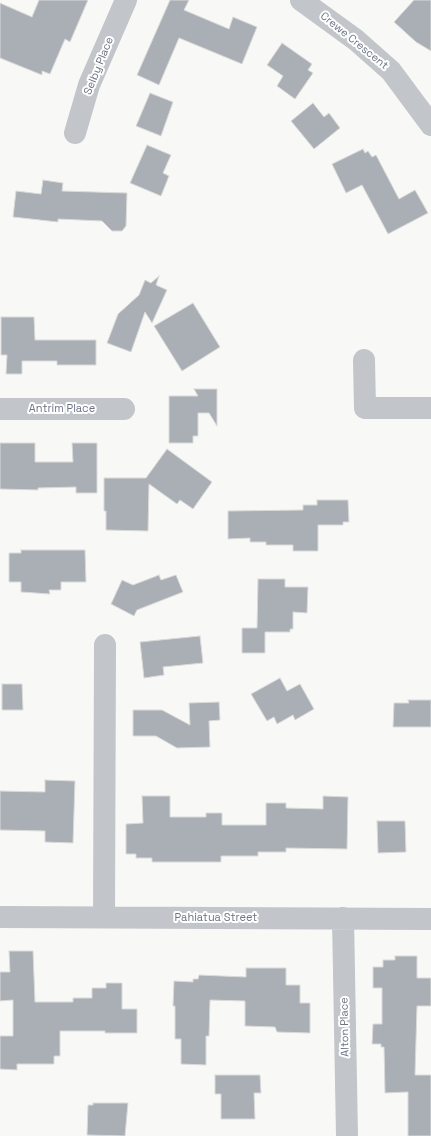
<!DOCTYPE html>
<style>
body{margin:0}
canvas{display:block;background:#f8f8f6}
</style>
<canvas width="431" height="1136"></canvas>
<script>
const g = document.querySelector('canvas').getContext('2d');
g.lineJoin = 'round';
function paint(path, color) {
  g.fillStyle = color;
  g.fill(path, 'evenodd');
}
function shape(rows) {
  const path = new Path2D();
  for (const r of rows) {
    path.moveTo(r[0], r[1]);
    for (let i = 2; i < r.length; i += 2) path.lineTo(r[i], r[i + 1]);
  }
  return path;
}
function trace(path, color, width, dash) {
  g.strokeStyle = color;
  g.lineWidth = width;
  g.lineCap = dash ? 'butt' : 'round';
  g.setLineDash(dash || []);
  g.stroke(path);
}
function write(font, color, halo, rows, align = 'center') {
  g.font = font + ' "Space Grotesk",sans-serif';
  g.lineWidth = 4;
  g.setLineDash([]);
  g.textBaseline = 'middle';
  g.strokeStyle = halo;
  g.fillStyle = color;
  for (const [text, x, y, turn = 0] of rows) {
    g.save();
    g.translate(x, y);
    g.rotate((+turn || 0) * Math.PI / 180);
    g.textAlign = isNaN(turn) ? turn : align;
    if (halo) g.strokeText(text, 0, 0);
    g.fillText(text, 0, 0);
    g.restore();
  }
}
const building = shape([
 [39,0,88,0,70,42,65,39,50,74,42,71,42,75,0,58,0,3,32,17,39,0],
 [170,0,189,0,184,10,229,29,233,17,257,27,242,64,179,38,159,85,137,75,170,0],
 [414,0,431,0,431,51,416,42,394,22,414,0],
 [282,43,312,64,308,70,313,73,295,99,277,86,283,76,267,65,282,43],
 [150,93,173,102,161,136,136,126,150,93],
 [313,103,324,117,329,113,340,128,314,149,291,121,313,103],
 [147,145,171,155,163,173,169,176,161,196,130,183,147,145],
 [363,149,365,153,368,151,372,157,376,155,399,199,415,190,428,213,388,234,362,185,346,193,332,164,363,149],
 [43,180,63,183,62,191,127,193,126,226,122,231,112,231,102,221,58,219,58,222,13,217,16,191,41,194,43,180],
 [159,276,156,285,167,290,152,323,145,312,131,352,107,343,118,314,139,295,145,280,151,283,159,276],
 [193,303,220,347,182,371,154,326,193,303],
 [1,317,34,317,35,340,96,340,96,365,57,365,57,361,22,361,22,374,6,374,7,355,1,355,1,317],
 [194,389,217,389,217,426,209,413,198,413,198,436,193,436,193,443,169,443,169,396,198,396,194,389],
 [0,443,35,443,35,462,73,462,72,443,97,443,97,493,76,493,76,487,38,488,38,490,0,489,0,443],
 [167,449,212,482,193,509,180,500,177,504,149,484,148,531,106,530,106,511,104,511,104,478,146,478,167,449],
 [317,500,348,500,349,522,343,522,343,525,318,525,318,551,293,551,293,545,266,545,266,542,250,542,250,538,228,539,228,511,303,510,303,505,317,505,317,500],
 [21,550,85,550,86,582,61,582,61,590,49,590,50,594,21,592,21,582,9,582,9,553,21,553,21,550],
 [159,575,161,580,176,575,183,592,137,610,134,616,111,604,122,580,133,585,159,575],
 [258,579,285,579,285,587,308,587,307,613,293,612,293,629,290,629,290,632,265,632,265,653,242,653,242,628,257,628,258,579],
 [200,636,203,663,163,667,164,675,144,678,140,642,200,636],
 [280,678,287,691,300,684,314,709,295,720,293,715,277,724,274,717,267,721,251,694,280,678],
 [2,684,22,684,23,710,2,710,2,684],
 [408,700,431,700,431,727,393,727,394,703,409,703,408,700],
 [219,702,220,720,209,721,210,747,177,748,156,736,133,736,133,710,162,710,190,725,189,703,219,702],
 [45,780,75,781,73,843,45,842,45,831,0,830,0,791,45,792,45,780],
 [142,796,170,796,170,817,206,817,206,813,222,813,222,825,266,825,266,803,286,803,286,808,323,809,323,796,348,797,347,849,286,848,286,852,258,852,258,856,221,856,221,862,152,862,152,858,136,858,136,854,126,854,126,824,143,823,142,796],
 [377,821,405,821,406,852,378,853,377,821],
 [9,951,33,951,35,1002,73,1002,73,998,92,998,92,988,106,988,106,983,122,983,122,1009,137,1009,137,1033,105,1033,105,1031,60,1031,60,1056,54,1056,54,1064,17,1064,17,1070,0,1069,0,1036,13,1036,13,1000,0,1001,0,972,10,972,9,951],
 [395,956,417,956,417,978,431,978,431,1006,417,1006,415,1075,431,1075,431,1136,408,1136,408,1092,385,1093,384,1047,381,1047,381,1044,372,1044,373,1024,382,1024,382,988,373,988,373,967,383,967,383,960,395,960,395,956],
 [246,968,286,968,286,985,300,985,300,1003,310,1003,310,1033,277,1032,275,1027,245,1026,245,1001,210,1000,209,1036,206,1036,206,1065,181,1064,181,1039,175,1039,175,1006,173,1006,174,981,193,982,193,979,198,979,199,975,246,977,246,968],
 [215,1075,260,1075,261,1093,254,1093,255,1119,221,1119,221,1094,215,1094,215,1075],
 [93,1103,128,1103,125,1136,87,1135,88,1105,93,1105,93,1103]
]);
paint(building, '#aaafb6');
trace(building, '#dadad8', 1);
trace(shape([
 [301,0,356,40,391,71,431,125],
 [75,133,89,85,126,0],
 [364,360,365,408,431,408],
 [0,409,124,409],
 [0,917,431,919],
 [104,917,105,645],
 [343,918,347,1136]
]), '#c2c5c9', 22);
write('11px', '#6a7485', '#fff', [
 ["Crewe Crescent",354,41,39],
 ["Selby Place",99,66,-68],
 ["Antrim Place",62,409],
 ["Pahiatua Street",216,918],
 ["Alton Place",345,1027,-91]
]);
</script>
